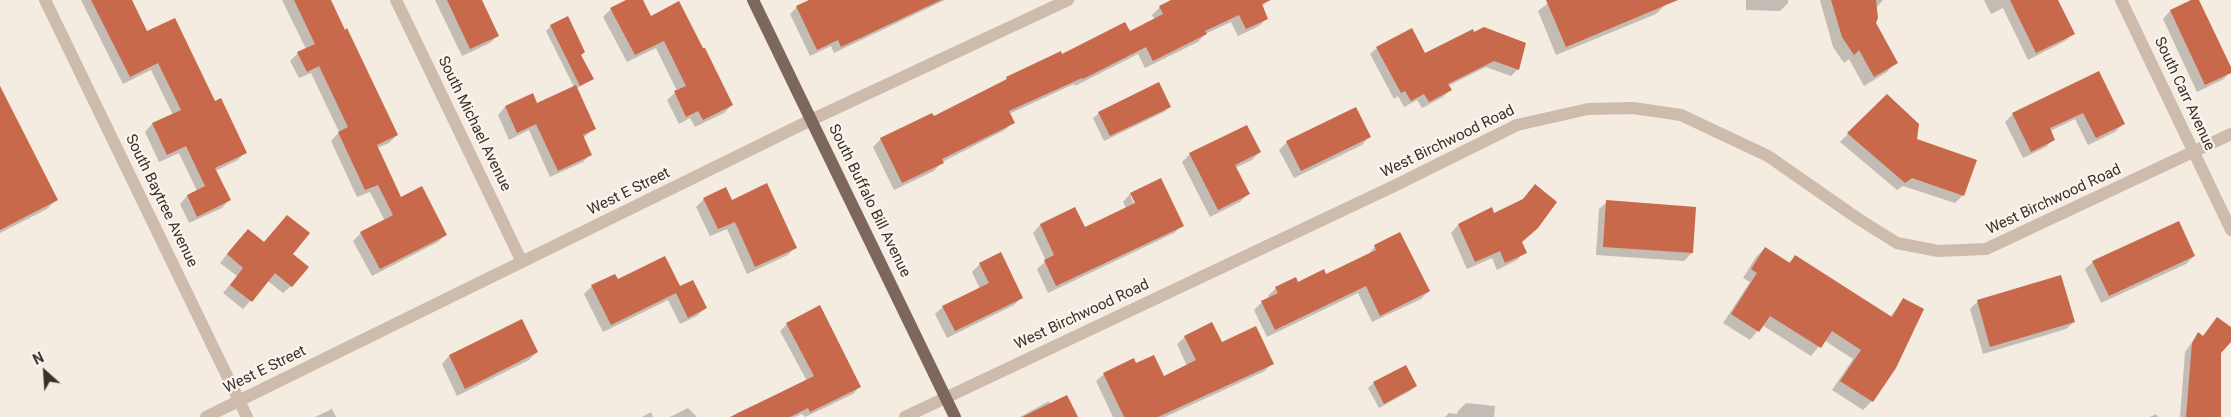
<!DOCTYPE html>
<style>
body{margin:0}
#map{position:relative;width:2231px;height:417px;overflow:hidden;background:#f4ebe1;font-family:Roboto,sans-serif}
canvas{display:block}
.north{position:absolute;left:20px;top:347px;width:50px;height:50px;-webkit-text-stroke:4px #fbf5ee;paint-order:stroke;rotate:334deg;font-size:14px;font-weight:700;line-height:20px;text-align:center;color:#3b302b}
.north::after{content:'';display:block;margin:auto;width:18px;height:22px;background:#3b302b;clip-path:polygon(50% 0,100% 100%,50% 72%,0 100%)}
</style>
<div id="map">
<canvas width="2231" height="417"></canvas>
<div class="north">N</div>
</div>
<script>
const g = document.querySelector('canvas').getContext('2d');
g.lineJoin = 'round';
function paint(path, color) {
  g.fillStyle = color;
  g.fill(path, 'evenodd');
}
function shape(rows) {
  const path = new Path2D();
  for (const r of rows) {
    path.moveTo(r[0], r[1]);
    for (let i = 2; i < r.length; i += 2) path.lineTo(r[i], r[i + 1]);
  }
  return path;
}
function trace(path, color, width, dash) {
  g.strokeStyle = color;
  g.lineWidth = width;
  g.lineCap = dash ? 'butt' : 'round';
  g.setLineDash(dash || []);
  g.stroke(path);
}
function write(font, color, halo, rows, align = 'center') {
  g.font = font + ' Roboto,sans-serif';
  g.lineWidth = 4.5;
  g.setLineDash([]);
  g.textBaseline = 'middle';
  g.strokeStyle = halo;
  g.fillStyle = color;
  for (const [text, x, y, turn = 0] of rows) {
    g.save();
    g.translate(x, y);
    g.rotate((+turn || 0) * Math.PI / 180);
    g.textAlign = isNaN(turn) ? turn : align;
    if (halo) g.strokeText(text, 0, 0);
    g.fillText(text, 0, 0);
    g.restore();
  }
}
paint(shape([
 [81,0,131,0,147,33,215,102,245,152,238,160,215,171,229,200,222,208,189,223,180,204,187,196,197,191,179,153,159,162,145,132,152,124,173,115,151,70,123,84],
 [282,0,329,0,397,135,389,143,377,148,400,199,446,234,438,242,372,276,353,241,361,233,385,221,370,192,357,197,331,141,339,132,311,73,299,78,290,61,298,53,306,49],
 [435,0,481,0,497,36,490,43,462,56],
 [629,0,641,0,650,17,732,105,724,113,695,127,690,118,679,124,667,100,677,91,656,48,627,62,603,17,611,9],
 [812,0,945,0,834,53,831,46,810,56,790,14,797,7],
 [1175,0,1269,0,1262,6,1267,18,1259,26,1238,36,1231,22,1205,34,1198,42,1145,68,1138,54,1075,86,1074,84,1009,114,1013,122,1005,130,942,162,934,171,894,190,873,147,881,139,933,117,1001,84,1007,78,1062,55,1129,32,1155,20,1152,15,1160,7],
 [1552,0,1663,0,1665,5,1656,14,1556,55,1538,11],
 [1746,0,1788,0,1788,3,1780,11,1746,10],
 [1820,0,1883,0,1876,8,1875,23,1896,62,1887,72,1864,86,1849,59,1844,63,1833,47],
 [1984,0,2057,0,2073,34,2065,41,2028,60,2003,8,1991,14],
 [2193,1,2231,70,2224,79,2197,92,2163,19,2170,11],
 [551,26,580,56,592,79,576,89,595,128,583,138,590,155,583,162,550,177,529,130,509,140,498,115,505,107,532,95,536,104,574,87,546,31],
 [1474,34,1518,69,1511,76,1486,67,1448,86,1450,90,1443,97,1422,108,1417,100,1404,107,1398,96,1394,99,1370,54,1377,48,1424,55],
 [2098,73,2123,124,2115,132,2088,145,2075,119,2050,131,2054,139,2046,147,2023,158,2005,122,2013,114],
 [1887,95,1915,140,1963,195,1955,203,1903,186,1897,190,1840,142],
 [1169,107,1164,112,1104,141,1093,118,1099,113],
 [0,112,57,199,47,209,0,233],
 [1369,137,1362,145,1294,178,1279,150,1287,142],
 [1260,152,1252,160,1235,168,1248,194,1240,202,1210,217,1182,162,1190,154],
 [1160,180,1182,226,1174,233,1048,293,1037,269,1046,261,1033,233,1040,225,1075,209,1084,228,1126,208,1123,202,1130,194],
 [1130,195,1132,195,1138,208,1136,209],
 [1535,186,1520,243,1525,252,1517,260,1497,270,1492,258,1467,269,1451,233,1458,225,1491,209,1494,214,1520,202],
 [704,199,731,201,795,247,788,255,747,274,727,229,710,236,696,207],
 [1607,202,1695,208,1692,253,1684,261,1596,255,1599,209],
 [240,238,263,243,291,254,291,286,283,293,268,281,243,309,223,293,237,276,220,263],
 [1375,246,1429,291,1421,299,1372,322,1358,293,1267,337,1254,310,1262,302,1270,298,1268,296,1276,288,1326,276,1368,255],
 [1765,248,1788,263,1795,257,1890,317,1904,299,1894,367,1872,401,1863,410,1832,390,1853,359,1824,340,1811,356,1762,325,1750,340,1723,323,1750,282,1743,278,1756,257],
 [2194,256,2186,264,2101,303,2085,269,2093,262],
 [980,264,1022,297,1014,305,947,338,935,314,943,307,980,289,972,272],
 [617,281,680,288,705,308,697,316,680,324,668,300,603,332,584,294,592,286],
 [1978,301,2074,322,2066,329,1983,354,1970,309],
 [2217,319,2231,329,2231,340,2220,353,2220,417,2180,417,2185,352,2198,334,2202,337],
 [521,320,537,352,529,360,457,396,442,364,449,356],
 [787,324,859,387,853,394,805,417,802,414,795,417,733,417,737,413,807,381,780,331],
 [1185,337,1221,343,1272,363,1265,371,1165,417,1113,417,1096,381,1104,374,1135,365,1163,377,1187,366,1177,344],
 [1374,383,1416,386,1410,391,1379,408,1368,388],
 [1049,401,1050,405,1076,417,1020,417],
 [1466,403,1495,406,1494,417,1445,417,1449,413,1457,414,1458,411],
 [688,408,697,417,670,417],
 [332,409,336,417,315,417],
 [651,412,653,417,642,417],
 [2156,414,2158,417,2150,417]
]), '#0003');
paint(shape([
 [91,0,132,0,147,31,175,18,215,101,221,98,247,153,215,168,231,200,197,217,187,195,205,186,186,146,167,155,152,123,181,110,158,63,130,77],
 [294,0,331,0,345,30,347,28,398,135,377,145,401,197,422,186,447,235,380,269,360,232,393,215,378,185,365,190,338,132,348,127,319,66,307,72,297,52,315,44],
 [447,0,482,0,499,36,470,49],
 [626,0,643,0,651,16,679,1,703,48,705,48,733,105,703,120,698,111,686,117,674,91,686,86,664,41,635,55,610,8],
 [809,0,941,0,841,47,838,40,817,50,796,6],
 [1171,0,1271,0,1262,4,1268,19,1246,29,1239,15,1205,31,1207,34,1153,61,1146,47,1083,79,1082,78,1009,111,1015,123,942,159,944,163,902,183,880,138,932,113,934,116,1007,79,1006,77,1061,51,1062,54,1125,22,1130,31,1163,14,1159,6],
 [1546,0,1678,0,1566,47],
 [1831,0,1876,0,1878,18,1876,23,1898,63,1874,77,1859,50,1854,55,1842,37],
 [2010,0,2058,0,2075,34,2036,53],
 [2191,0,2199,0,2231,67,2231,73,2205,85,2170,10],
 [568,16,585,52,581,55,594,79,580,86,550,25],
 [1484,27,1526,43,1519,70,1494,61,1448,84,1452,90,1429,102,1424,94,1411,101,1405,91,1401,93,1376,47,1412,28,1425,53,1473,29,1474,32],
 [2099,71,2125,124,2096,138,2083,113,2050,128,2055,140,2031,152,2012,113],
 [1159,82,1171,107,1110,136,1098,112],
 [576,85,596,129,583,135,592,155,558,171,536,124,517,133,505,106,533,93,537,103],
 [0,86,58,200,0,230],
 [1887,94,1919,124,1917,139,1977,160,1964,196,1912,178,1905,183,1847,133],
 [1356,107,1371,137,1301,171,1286,141],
 [1247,125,1261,152,1235,165,1250,194,1218,210,1189,153],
 [1161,178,1184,226,1056,286,1044,260,1054,255,1040,224,1075,207,1085,227,1135,203,1130,193],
 [767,183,797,248,755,267,735,222,718,229,703,198,726,187,732,200],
 [1535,184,1557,202,1538,228,1522,242,1527,253,1505,263,1500,251,1475,262,1458,224,1492,207,1494,213,1523,199],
 [1606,200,1696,207,1693,253,1603,247],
 [287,215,310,233,293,254,309,267,292,287,275,273,252,302,230,285,243,268,227,254,248,229,264,242],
 [2179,221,2195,256,2109,296,2092,261],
 [1400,232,1430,291,1380,316,1366,286,1275,330,1261,301,1278,293,1275,287,1296,277,1298,282,1324,269,1326,274,1376,250,1374,245],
 [1765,247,1790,263,1795,255,1892,317,1903,298,1924,309,1896,368,1873,402,1840,381,1861,350,1832,331,1821,348,1770,316,1759,332,1731,314,1757,273,1751,269],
 [1001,252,1023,298,955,331,942,306,989,283,979,263],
 [665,256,680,286,693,280,707,308,688,318,676,293,611,325,591,285,615,274,618,279],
 [2061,275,2075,322,1990,347,1977,300],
 [820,305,861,387,810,412,808,408,790,417,730,417,814,376,786,323],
 [2217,317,2231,327,2231,342,2221,353,2221,417,2186,417,2192,343,2198,332,2203,336],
 [522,319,538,352,465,389,449,355],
 [1212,322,1222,342,1256,326,1274,364,1158,417,1124,417,1103,373,1134,358,1136,363,1154,355,1164,376,1196,360,1184,336],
 [1406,365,1417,386,1384,404,1373,382],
 [1067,395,1078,417,1022,417]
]), '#c8694b');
trace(shape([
 [45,0,247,417],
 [396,0,522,262],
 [2121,0,2231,230],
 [206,417,811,120,1068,0],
 [905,417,1392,187,1517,125,1588,109,1633,108,1681,115,1768,156,1857,218,1897,243,1938,251,1986,249,2231,134]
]), '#cdbbac', 12);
trace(shape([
 [753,0,955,417]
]), '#7d675c', 12);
write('15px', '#3b302b', '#fbf5ee', [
 ["South Carr Avenue",2184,94,65],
 ["South Michael Avenue",474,124,64],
 ["West Birchwood Road",1448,142,-26],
 ["West E Street",629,192,-26],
 ["West Birchwood Road",2054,200,-25],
 ["South Baytree Avenue",161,201,64],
 ["South Buffalo Bill Avenue",869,201,64],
 ["West Birchwood Road",1082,315,-25],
 ["West E Street",265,370,-26]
]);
</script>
